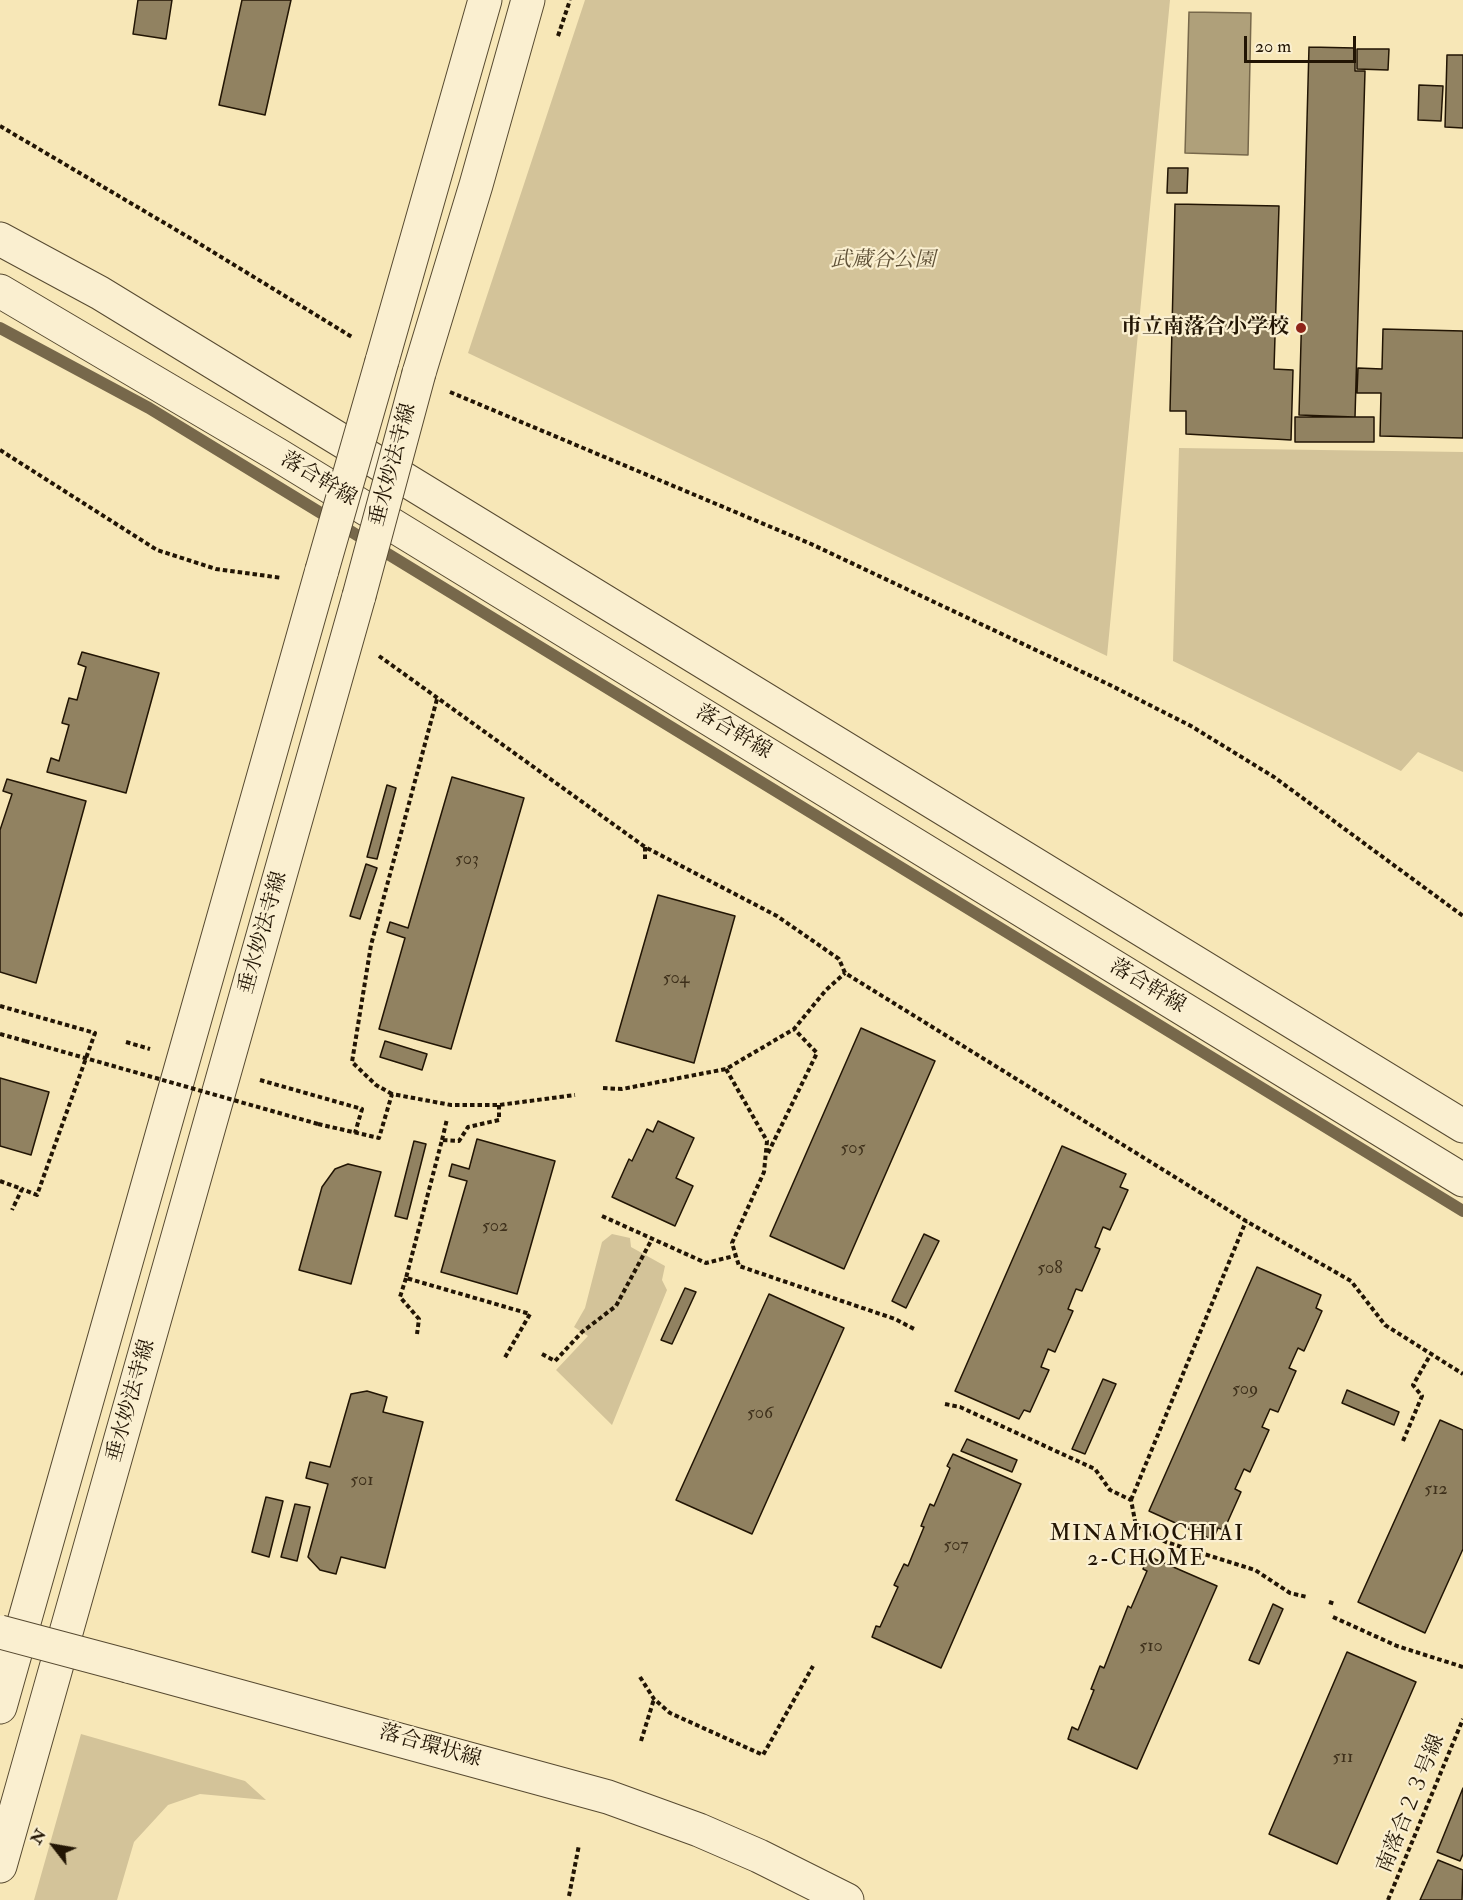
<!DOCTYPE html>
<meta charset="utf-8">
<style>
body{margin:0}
#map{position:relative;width:1463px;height:1900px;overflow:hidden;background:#f7e7b7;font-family:"IM FELL Double Pica",serif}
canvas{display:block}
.north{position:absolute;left:24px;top:1816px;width:60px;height:60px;-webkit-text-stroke:4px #faefd0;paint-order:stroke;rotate:301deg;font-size:16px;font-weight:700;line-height:24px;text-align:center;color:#221504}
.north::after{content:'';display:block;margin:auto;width:21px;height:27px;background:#221504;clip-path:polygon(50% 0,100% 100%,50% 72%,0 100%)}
.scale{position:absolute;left:1244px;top:36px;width:112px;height:27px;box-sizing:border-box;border:3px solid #221504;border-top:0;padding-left:8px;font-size:18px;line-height:21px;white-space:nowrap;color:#221504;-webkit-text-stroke:4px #faefd0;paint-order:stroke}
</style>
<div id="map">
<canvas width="1463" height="1900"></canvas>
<div class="north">N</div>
<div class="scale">20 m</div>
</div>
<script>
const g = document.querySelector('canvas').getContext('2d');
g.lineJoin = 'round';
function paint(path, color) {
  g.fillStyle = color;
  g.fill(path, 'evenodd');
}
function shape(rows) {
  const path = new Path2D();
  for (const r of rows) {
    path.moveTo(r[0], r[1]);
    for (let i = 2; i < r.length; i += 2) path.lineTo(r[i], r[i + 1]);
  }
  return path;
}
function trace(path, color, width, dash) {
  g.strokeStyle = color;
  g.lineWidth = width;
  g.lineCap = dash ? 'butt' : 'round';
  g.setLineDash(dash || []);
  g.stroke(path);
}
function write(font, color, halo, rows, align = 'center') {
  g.font = font + ' "IM FELL Double Pica","Noto Serif JP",serif';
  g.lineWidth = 4.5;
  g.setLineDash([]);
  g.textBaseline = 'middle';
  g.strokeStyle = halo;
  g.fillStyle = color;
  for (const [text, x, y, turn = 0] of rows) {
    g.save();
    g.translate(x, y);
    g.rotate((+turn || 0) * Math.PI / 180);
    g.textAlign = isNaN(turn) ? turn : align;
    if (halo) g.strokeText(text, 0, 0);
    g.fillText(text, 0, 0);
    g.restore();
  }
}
paint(shape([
 [585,0,1170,0,1107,656,468,353],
 [1179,448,1463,452,1463,772,1418,752,1401,771,1173,661],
 [612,1234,630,1238,631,1247,665,1266,662,1280,667,1290,612,1425,556,1370,588,1336,574,1327,585,1308,602,1242],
 [81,1734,245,1781,266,1800,200,1794,168,1805,134,1842,117,1900,34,1900]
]), '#d3c399');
const water = shape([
 [1189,12,1251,13,1248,155,1185,153,1189,12]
]);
paint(water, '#afa07a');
trace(water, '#77684b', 1.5);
trace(shape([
 [0,328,149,408,1463,1211]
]), '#77684b', 12);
const building = shape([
 [138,0,172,0,166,39,133,34,138,0],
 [242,0,291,0,265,115,219,105,242,0],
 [1309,47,1355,48,1355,71,1365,71,1355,417,1299,415,1309,47],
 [1357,49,1389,49,1388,70,1357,69,1357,49],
 [1447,55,1463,55,1463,128,1445,127,1447,55],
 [1419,85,1443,86,1441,121,1418,120,1419,85],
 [1168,168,1188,168,1187,193,1167,193,1168,168],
 [1175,204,1279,206,1274,369,1293,370,1291,440,1186,434,1186,411,1170,411,1175,204],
 [1383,329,1463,331,1463,438,1380,436,1381,393,1357,393,1358,368,1382,369,1383,329],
 [1295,417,1374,417,1374,442,1295,442,1295,417],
 [82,652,159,673,126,793,47,772,51,758,59,761,69,725,62,723,69,698,77,700,86,667,78,664,82,652],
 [452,777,524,798,451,1049,379,1029,405,938,387,932,390,922,408,928,452,777],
 [7,779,86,801,36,983,0,972,0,830,12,794,3,791,7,779],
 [387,785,396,788,377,859,367,857,387,785],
 [366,864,377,868,360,919,350,916,366,864],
 [658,895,735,916,694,1063,616,1041,658,895],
 [861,1028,935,1061,844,1269,770,1236,861,1028],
 [385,1041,427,1054,422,1070,380,1057,385,1041],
 [0,1078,49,1092,31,1155,0,1146,0,1078],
 [658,1121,694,1138,676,1178,693,1186,675,1226,612,1197,629,1159,632,1161,647,1129,653,1132,658,1121],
 [477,1139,555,1161,517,1294,441,1272,467,1181,449,1176,452,1164,469,1169,477,1139],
 [414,1141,426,1144,407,1219,395,1216,414,1141],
 [1062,1146,1126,1174,1120,1187,1128,1190,1110,1230,1103,1227,1095,1247,1100,1249,1082,1291,1076,1289,1068,1309,1073,1311,1055,1352,1048,1349,1041,1367,1049,1370,1030,1412,1024,1410,1019,1419,955,1391,1062,1146],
 [348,1164,381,1172,351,1284,299,1270,322,1187,335,1169,348,1164],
 [924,1234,939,1241,906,1308,892,1301,924,1234],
 [1257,1267,1321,1295,1316,1308,1322,1311,1304,1351,1298,1348,1289,1368,1296,1371,1278,1412,1270,1409,1262,1427,1269,1430,1250,1472,1244,1469,1235,1489,1241,1492,1224,1530,1218,1528,1213,1540,1149,1511,1257,1267],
 [685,1288,696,1292,672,1344,661,1340,685,1288],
 [769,1294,844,1328,752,1534,676,1500,769,1294],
 [1103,1379,1116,1384,1085,1454,1072,1449,1103,1379],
 [1347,1390,1399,1412,1394,1425,1342,1403,1347,1390],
 [367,1391,387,1397,383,1412,423,1422,385,1568,341,1557,336,1574,320,1570,308,1557,328,1484,306,1478,310,1462,330,1467,351,1394,367,1391],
 [1440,1420,1463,1430,1463,1549,1425,1633,1358,1602,1440,1420],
 [967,1439,1017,1460,1012,1472,961,1451,967,1439],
 [953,1454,1021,1484,941,1668,872,1637,876,1626,880,1627,898,1587,894,1585,904,1564,908,1566,924,1527,921,1526,930,1504,934,1506,950,1468,947,1466,953,1454],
 [266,1497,283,1501,269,1557,252,1552,266,1497],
 [295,1504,310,1507,297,1561,281,1557,295,1504],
 [1148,1556,1217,1586,1137,1769,1068,1739,1072,1727,1078,1730,1094,1690,1091,1689,1100,1666,1104,1668,1128,1606,1131,1608,1147,1571,1143,1569,1148,1556],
 [1273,1604,1283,1609,1259,1664,1249,1660,1273,1604],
 [1347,1652,1416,1682,1337,1864,1269,1834,1347,1652],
 [1463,1788,1463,1854,1460,1861,1437,1852,1463,1788],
 [1438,1860,1463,1870,1462,1900,1420,1900,1438,1860]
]);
paint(building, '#918261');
trace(building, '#221504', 1.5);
const minor = shape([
 [0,239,100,293,1463,1126],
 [0,291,278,455,1463,1180],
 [382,361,485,0],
 [419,373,476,185,528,0],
 [128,1666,608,1797,699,1830,759,1856,847,1900],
 [0,1707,322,570],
 [0,1866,359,596]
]);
trace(minor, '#574a31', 35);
trace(shape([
 [558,36,570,0],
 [0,126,195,241,352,337],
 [450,392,809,543,1110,685,1191,726,1274,777,1463,916],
 [0,450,157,550,216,569,282,578],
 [379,656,645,847,777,916,839,959,845,973,1246,1221,1351,1281,1385,1325,1463,1374],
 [645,847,645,862],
 [0,1006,95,1033,37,1195,22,1189],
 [0,1034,25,1041],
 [126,1042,150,1049],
 [726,1069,767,1141,764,1172,732,1243,739,1266,895,1319,916,1330],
 [260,1080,362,1109,355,1133],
 [603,1088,622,1089,726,1069,794,1029,826,990,845,973],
 [392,1094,376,1085,352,1062,371,945,437,699],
 [499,1105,499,1120,468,1127,459,1141,442,1140,406,1278,530,1314,504,1359],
 [318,1124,379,1138,392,1094,451,1105,499,1105,575,1095],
 [442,1140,447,1119],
 [768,1153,817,1053,794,1029],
 [0,1181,22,1189,12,1210],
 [602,1216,706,1263,734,1256],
 [406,1278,400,1297,419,1319,417,1334],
 [542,1354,555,1361,582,1332,616,1306,652,1239],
 [945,1404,960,1407,1095,1469,1110,1490,1131,1500,1136,1526,1166,1542,1255,1570,1290,1593,1307,1597],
 [1403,1441,1422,1396,1413,1385,1432,1352],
 [1131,1500,1246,1221],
 [1329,1602,1335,1604],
 [1333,1617,1397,1646,1463,1667],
 [640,1677,654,1699,670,1713,763,1755,813,1666],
 [641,1741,654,1699],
 [569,1896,579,1845],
 [1388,1900,1463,1719]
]), '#221504', 4, [4.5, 3]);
trace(minor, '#faefd0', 33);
const minorBridge = shape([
 [322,570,382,361],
 [359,596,419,373],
 [0,1632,128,1666]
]);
trace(minorBridge, '#574a31', 35, []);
trace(shape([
 [25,1041,318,1124]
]), '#221504', 4, [4.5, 3]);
trace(minorBridge, '#faefd0', 33);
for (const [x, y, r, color] of [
 [1301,328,6,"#8f2418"]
]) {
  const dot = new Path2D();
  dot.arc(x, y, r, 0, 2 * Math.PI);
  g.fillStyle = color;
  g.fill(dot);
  trace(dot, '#faefd0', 2);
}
write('18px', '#3e301b', null, [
 ["503",467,860],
 ["504",676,979],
 ["505",853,1149],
 ["502",495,1227],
 ["508",1050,1269],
 ["509",1245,1390],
 ["506",760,1414],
 ["501",362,1481],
 ["512",1436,1490],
 ["507",956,1546],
 ["510",1151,1647],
 ["511",1343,1758]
]);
write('italic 21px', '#605238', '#faefd0', [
 ["武蔵谷公園",883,261]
]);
write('bold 21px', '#221504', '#faefd0', [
 ["市立南落合小学校",1289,328]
], 'right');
write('21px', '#221504', '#faefd0', [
 ["垂水妙法寺線",394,465,-75],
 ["落合幹線",318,480,31],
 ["落合幹線",733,733,31],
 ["垂水妙法寺線",264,933,-74],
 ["落合幹線",1147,987,31],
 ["垂水妙法寺線",132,1401,-74],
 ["落合環状線",430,1747,16],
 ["南落合２３号線",1412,1804,-68]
]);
g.letterSpacing = '1.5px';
write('22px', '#221504', '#faefd0', [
 ["MINAMIOCHIAI",1147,1535],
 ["2-CHOME",1147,1560]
]);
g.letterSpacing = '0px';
</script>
